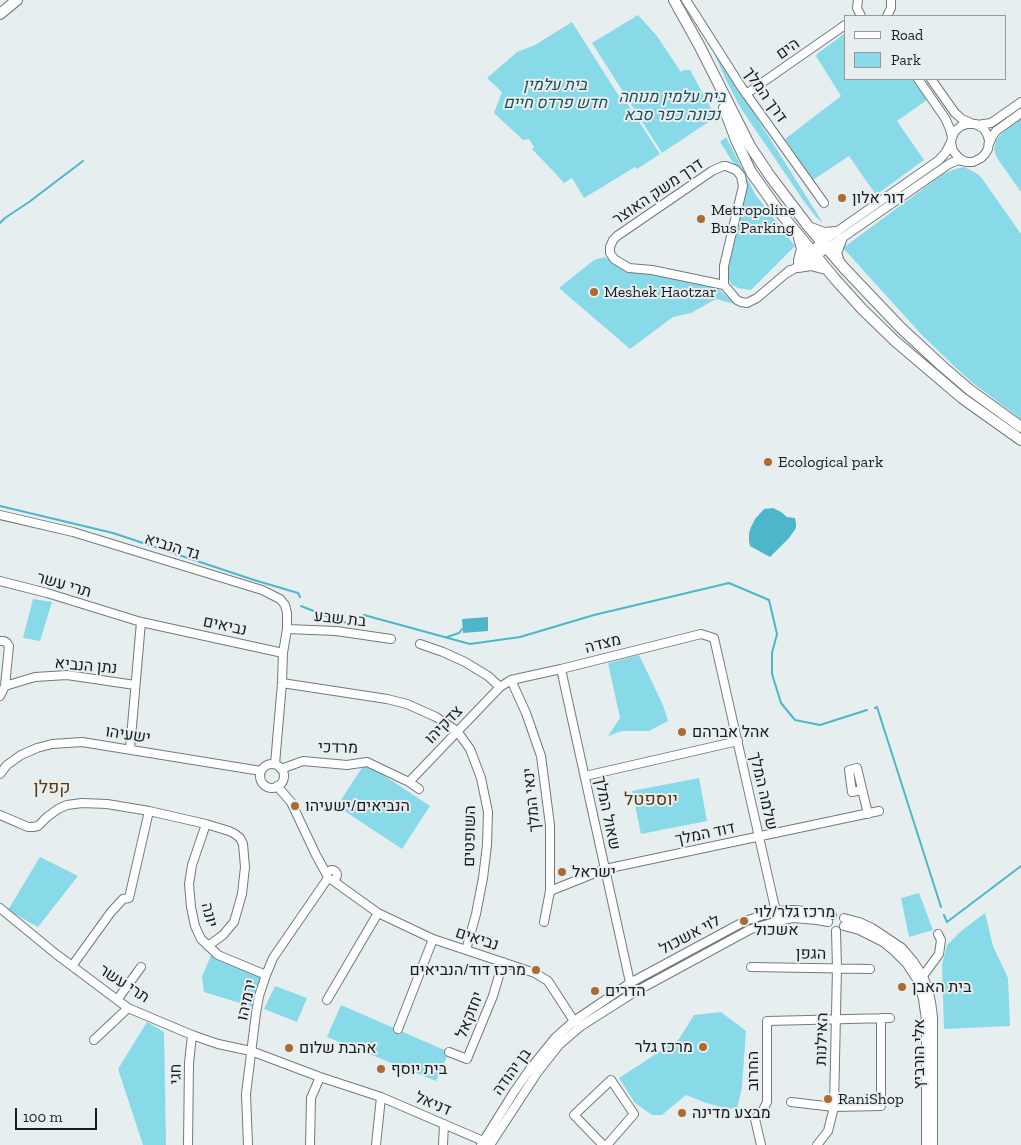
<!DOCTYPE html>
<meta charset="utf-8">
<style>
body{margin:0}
#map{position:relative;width:1021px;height:1145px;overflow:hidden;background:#e7eef0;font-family:"Zilla Slab",serif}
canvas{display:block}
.legend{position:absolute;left:844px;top:15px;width:162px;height:65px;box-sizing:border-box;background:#e7eef0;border:1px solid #959a9b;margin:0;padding:6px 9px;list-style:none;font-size:15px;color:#191b1c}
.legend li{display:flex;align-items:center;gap:10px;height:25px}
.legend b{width:25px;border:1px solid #959a9b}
.scale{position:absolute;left:15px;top:1108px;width:82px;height:22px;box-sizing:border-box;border:2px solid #191b1c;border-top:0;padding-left:6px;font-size:15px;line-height:18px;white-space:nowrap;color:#191b1c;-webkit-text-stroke:4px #e7eef0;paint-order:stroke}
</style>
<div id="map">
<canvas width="1021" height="1145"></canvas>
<ul class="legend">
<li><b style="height:6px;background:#fff"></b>Road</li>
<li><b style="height:14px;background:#89dae9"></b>Park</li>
</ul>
<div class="scale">100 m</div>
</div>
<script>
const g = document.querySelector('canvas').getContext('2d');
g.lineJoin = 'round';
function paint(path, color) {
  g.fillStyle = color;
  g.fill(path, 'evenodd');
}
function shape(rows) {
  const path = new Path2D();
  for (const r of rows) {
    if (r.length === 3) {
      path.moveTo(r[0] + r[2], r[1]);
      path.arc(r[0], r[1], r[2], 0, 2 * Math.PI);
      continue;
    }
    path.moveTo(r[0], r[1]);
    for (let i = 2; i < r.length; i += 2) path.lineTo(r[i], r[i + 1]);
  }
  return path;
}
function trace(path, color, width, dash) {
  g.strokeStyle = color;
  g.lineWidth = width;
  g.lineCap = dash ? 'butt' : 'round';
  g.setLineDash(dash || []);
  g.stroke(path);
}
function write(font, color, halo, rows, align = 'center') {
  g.font = font + ' "Zilla Slab",Heebo,serif';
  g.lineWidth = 4;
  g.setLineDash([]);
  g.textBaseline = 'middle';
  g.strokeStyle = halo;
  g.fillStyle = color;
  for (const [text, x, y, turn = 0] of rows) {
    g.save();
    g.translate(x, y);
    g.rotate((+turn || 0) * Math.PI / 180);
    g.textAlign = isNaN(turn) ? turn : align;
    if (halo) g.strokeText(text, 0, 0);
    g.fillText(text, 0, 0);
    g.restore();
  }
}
paint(shape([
 [638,15,657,36,681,72,684,70,690,70,716,117,662,153,592,43],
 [572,22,624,104,627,103,660,154,637,169,635,167,584,198,572,178,564,183,554,172,532,149,534,147,529,139,523,140,494,113,502,92,487,78,517,52,535,45],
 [845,33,845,79,912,79,927,100,897,121,924,160,876,195,849,156,813,180,785,139,841,96,816,56,817,54],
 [709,42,823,223,816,217,803,200,740,107,726,80],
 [1021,119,1021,192,997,158,994,149,996,141,1001,134],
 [726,137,755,194,795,246,751,290,738,288,732,285,728,278,729,265,744,199,745,185,745,178,742,171,732,161,720,142],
 [964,167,976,173,981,177,1021,234,1021,419,974,384,955,367,921,334,843,248,943,174,955,169],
 [604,257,624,269,715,286,735,304,716,299,691,313,673,317,630,349,559,288,594,260],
 [33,599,52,602,40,641,23,638],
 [639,655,663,705,668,721,649,731,622,731,608,736,620,718,608,663],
 [365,763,430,806,402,849,337,806],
 [699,778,707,821,641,834,632,791],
 [40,857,78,876,38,927,8,910],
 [919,893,933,930,909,937,901,898],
 [985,913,993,946,1008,978,1010,1026,944,1029,942,965,947,945,960,932],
 [211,955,218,959,262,977,253,1007,204,992,202,977],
 [275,986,307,998,297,1022,264,1009],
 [341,1005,449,1052,436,1081,327,1037],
 [721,1012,746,1031,742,1087,737,1109,725,1108,706,1103,686,1095,662,1115,652,1115,635,1103,619,1078,679,1039,694,1015],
 [147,1022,164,1032,166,1145,143,1145,118,1069]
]), '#89dae9');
paint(shape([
 [773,508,781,512,787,517,795,518,796,524,796,528,789,538,770,557,750,546,749,541,749,533,751,527,755,519,764,509],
 [488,617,488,631,463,633,462,619]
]), '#4db6c9');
trace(shape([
 [0,223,5,218,29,202,83,161],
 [0,506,113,533,254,580,298,593,300,597],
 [301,606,334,619,347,623,364,615,470,644,520,637,594,615,729,583,769,600,777,634,772,653,772,674,781,703,795,720,820,725,867,710],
 [447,637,459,633,462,629],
 [875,708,877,707,941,907],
 [944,915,947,922,1021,866]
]), '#4db6c9', 2);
const minor = shape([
 [686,0,742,88,824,203],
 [858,0,857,8,861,16],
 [887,16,891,8,891,0],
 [918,79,945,118,950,129,952,137],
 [931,79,955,113,962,119,971,123],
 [746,94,845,25],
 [977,125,991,123,1021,102],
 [989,144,992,137,996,131,1021,113],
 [723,166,726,166,736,170,741,176,743,186,724,266,724,285,652,270,629,268,614,259,610,253,610,247,613,240,617,236,712,171,723,166],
 [798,262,822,242,939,160,946,152,951,142],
 [787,273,816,256,949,164,958,160,967,162,973,162,981,158,985,154,988,149,989,140,987,134,984,129,976,124,967,124,961,126,955,131,952,137,951,143,953,151,959,158,964,161],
 [724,285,737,300,741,302,747,303,757,298,790,270],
 [0,515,73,532,262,590,280,599,285,605,287,613,287,629,283,653,282,683,275,764],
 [0,581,47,593,141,622,283,653],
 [287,629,336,631,391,639],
 [0,641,4,641,7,643,9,646,5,686,0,696],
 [420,644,443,652,465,662,488,676,500,687],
 [561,669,631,987],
 [511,680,526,713,541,756,550,825,550,891,544,922],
 [282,683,387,699,407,704,436,717,457,731,470,749,481,778,488,812,487,845,483,878,476,914,466,950],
 [5,686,35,677,67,675,135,685],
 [130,749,141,622],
 [272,776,12],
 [281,769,303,761,347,765,367,762,409,782,419,789],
 [0,774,7,765,21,755,37,748,52,744,82,742,261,771],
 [585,776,738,741],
 [409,782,500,687,511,680,561,669,701,634,714,638,778,921],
 [277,786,291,802,316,855,327,875],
 [862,790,852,792,849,770,857,768,868,814],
 [0,815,28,827,33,827,38,826,47,817,58,809,67,805,82,803,107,804,149,811,206,824,229,831,235,834,240,838,243,844,245,867,242,894,234,922,223,935,208,946],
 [206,824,192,865,189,884,191,907,195,926,201,939,218,955,266,975],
 [332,875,5],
 [332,880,378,913,433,939,535,973,548,981,574,1021,577,1023],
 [550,891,605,869,879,811],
 [0,908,56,954,128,1008,192,1035,218,1044,251,1051,320,1077,381,1097,490,1144],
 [844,918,859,922,872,928,902,948,913,961,923,976,928,989,931,1002,933,1017,933,1145],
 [844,926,859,930,883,942,894,951,907,964,918,981,923,999,926,1020,926,1145],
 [72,966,111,912,123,899,129,898,149,811],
 [751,967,870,969],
 [923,976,939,954,941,940,938,934],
 [117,1000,141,967],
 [327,1000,378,913],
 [398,1029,433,939],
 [94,1040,128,1008],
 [449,1052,467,1059,493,996,503,962],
 [791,1102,834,1107,881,1106,881,1018],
 [188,1145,189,1063,192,1035],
 [248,1145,246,1094,256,1013,259,996,266,975,273,958,328,878],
 [310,1145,311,1098,320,1077],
 [376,1145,381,1097],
 [443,1145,444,1124],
 [481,1145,514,1092,530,1069,555,1038,574,1021,630,983,745,921,776,911,794,910,815,912,832,915],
 [490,1145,537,1073,559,1045,581,1026,633,993,751,929,778,921,793,918,817,920,828,922],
 [603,1145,574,1115,611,1080,634,1114,607,1145],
 [761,1145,755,1119,763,1110,767,1102,767,1021,890,1018],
 [817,1145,828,1131,834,1107,837,968,836,931]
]);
const major = shape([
 [674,0,699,45,750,146,770,176,808,226,844,268,901,328,942,366,970,390,1021,427],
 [0,14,17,0],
 [724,108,736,140,751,172,778,210,835,279,862,309,895,341,962,398,1021,440],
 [811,228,824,233,836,232],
 [799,260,802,249,799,238],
 [839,262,836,253,841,240],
 [798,267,811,265,826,269]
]);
trace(minor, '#737a7b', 10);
trace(major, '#737a7b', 12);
trace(minor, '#fff', 8);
trace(major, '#fff', 10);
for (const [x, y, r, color] of [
 [842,198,5,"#aa6c32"],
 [701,219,5,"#aa6c32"],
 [594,292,5,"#aa6c32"],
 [768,462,5,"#aa6c32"],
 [682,732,5,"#aa6c32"],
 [295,806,5,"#aa6c32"],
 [562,872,5,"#aa6c32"],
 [744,921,5,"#aa6c32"],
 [536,970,5,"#aa6c32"],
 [902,987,5,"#aa6c32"],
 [595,991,5,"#aa6c32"],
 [703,1047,5,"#aa6c32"],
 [289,1048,5,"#aa6c32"],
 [381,1069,5,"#aa6c32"],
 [828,1099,5,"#aa6c32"],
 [682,1113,5,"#aa6c32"]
]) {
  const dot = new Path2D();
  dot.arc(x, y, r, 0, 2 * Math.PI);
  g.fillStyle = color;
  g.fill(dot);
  trace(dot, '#e7eef0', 2);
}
write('16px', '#191b1c', '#e7eef0', [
 ["הים",788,49,-35],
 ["דרך המלך",765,95,55],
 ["דרך משק האוצר",658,192,-34],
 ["גד הנביא",172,547,17],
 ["תרי עשר",64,585,16],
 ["בת שבע",340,619,6],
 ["נביאים",225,626,12],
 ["מצדה",603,644,-14],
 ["נתן הנביא",86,666,5],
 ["צדקיהו",444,725,-46],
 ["ישעיהו",128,735,9],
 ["מרדכי",338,748,1],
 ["שלמה המלך",763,791,77],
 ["ינאי המלך",532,800,-96],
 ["שאול המלך",607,813,78],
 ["דוד המלך",705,834,-12],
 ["השופטים",470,836,-89],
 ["יונה",209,915,76],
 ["לוי אשכול",690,935,-28],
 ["נביאים",477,939,18],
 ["הגפן",811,954,1],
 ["תרי עשר",124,984,33],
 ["ירמיהו",247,1000,-77],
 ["יחזקאל",470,1015,-68],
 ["האילנות",822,1039,-88],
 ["אלי הורביץ",919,1054,-90],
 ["החרוב",753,1071,-90],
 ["בן יהודה",512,1072,-54],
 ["חגי",176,1074,-89],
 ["דניאל",433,1104,23]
]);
write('italic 16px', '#1e4d55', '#e7eef0', [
 ["בית עלמין",555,85],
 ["חדש פרדס חיים",555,103],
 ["בית עלמין מנוחה",672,97],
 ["נכונה כפר סבא",672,115]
]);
write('16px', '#191b1c', '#e7eef0', [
 ["דור אלון",852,198],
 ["Metropoline",711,210],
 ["Bus Parking",711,228],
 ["Meshek Haotzar",604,292],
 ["Ecological park",778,462],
 ["אהל אברהם",692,732],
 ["הנביאים/ישעיהו",305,806],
 ["ישראל",572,872],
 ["מרכז גלר/לוי",754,912],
 ["אשכול",754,930],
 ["מרכז דוד/הנביאים",526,970,"right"],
 ["בית האבן",912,987],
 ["הדרים",605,991],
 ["מרכז גלר",693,1047,"right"],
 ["אהבת שלום",299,1048],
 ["בית יוסף",391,1069],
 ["RaniShop",838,1099],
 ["מבצע מדינה",692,1113]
], 'left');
write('18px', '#60360b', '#e7eef0', [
 ["קפלן",52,788],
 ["יוספטל",651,800]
]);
</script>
